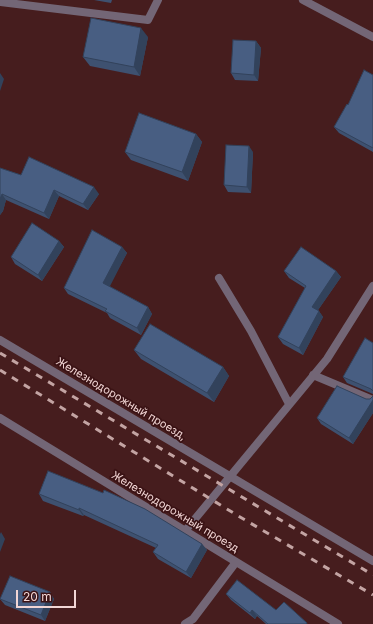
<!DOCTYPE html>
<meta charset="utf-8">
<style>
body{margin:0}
#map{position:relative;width:373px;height:624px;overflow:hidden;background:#461d1e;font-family:Inter,sans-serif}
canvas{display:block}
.scale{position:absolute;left:16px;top:590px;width:60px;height:18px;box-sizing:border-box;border:2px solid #f2d6d5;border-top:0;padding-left:5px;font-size:12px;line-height:14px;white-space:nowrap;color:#f2d6d5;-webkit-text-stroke:3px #3b1315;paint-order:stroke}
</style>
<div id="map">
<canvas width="373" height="624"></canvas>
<div class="scale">20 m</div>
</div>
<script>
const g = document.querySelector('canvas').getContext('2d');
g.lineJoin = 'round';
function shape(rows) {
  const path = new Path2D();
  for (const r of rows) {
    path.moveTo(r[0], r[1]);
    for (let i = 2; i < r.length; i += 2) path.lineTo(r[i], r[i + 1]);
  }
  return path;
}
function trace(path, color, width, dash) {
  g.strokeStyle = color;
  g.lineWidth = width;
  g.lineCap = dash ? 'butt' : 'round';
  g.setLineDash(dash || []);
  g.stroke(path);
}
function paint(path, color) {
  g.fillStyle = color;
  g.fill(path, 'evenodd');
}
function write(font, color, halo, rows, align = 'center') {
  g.font = font + ' Inter,sans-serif';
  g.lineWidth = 3.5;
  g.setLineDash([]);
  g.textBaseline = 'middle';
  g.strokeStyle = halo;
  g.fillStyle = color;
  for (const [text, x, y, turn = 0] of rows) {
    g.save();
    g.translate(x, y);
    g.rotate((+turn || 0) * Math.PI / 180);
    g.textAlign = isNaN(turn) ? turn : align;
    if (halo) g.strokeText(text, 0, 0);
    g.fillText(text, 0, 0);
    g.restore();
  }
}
trace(shape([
 [303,0,373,37],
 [0,2,148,20,158,0],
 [219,278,251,331,289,404],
 [0,340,373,561],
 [313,375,373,400],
 [0,418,338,624],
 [185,531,327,359,373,286],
 [185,624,193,619,236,562]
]), '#736676', 8);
trace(shape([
 [0,353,373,575],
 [0,370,240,517,373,595]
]), '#c3a4a3', 3, [7, 7]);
paint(shape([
 [94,0,112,0,111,3],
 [148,37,140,76,90,66,83,57],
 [256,41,261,48,258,81,235,80,231,73],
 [373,75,373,152,339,133,334,127,348,105],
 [196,134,202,142,188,181,131,160,125,152],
 [253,152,251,193,228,192,224,185],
 [0,168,21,175,99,194,88,210,59,196,49,219,6,200,3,211,0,215],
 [59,241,64,247,42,281,15,264,11,257],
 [122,247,127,253,109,286,148,307,152,314,141,335,110,318,107,313,68,294,64,288],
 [284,271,336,271,341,277,318,310,323,317,303,355,283,344,278,337,305,288,289,278],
 [373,343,373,394,347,383,343,377],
 [134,350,223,367,229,376,214,402,141,359],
 [373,396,373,413,353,444,321,424,317,418,366,399,370,399],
 [39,494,202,544,207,550,191,578,158,559,153,552,156,548,84,515,83,516,43,501],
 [50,592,54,599,45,621,5,605,0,599],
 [226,594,276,610,308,624,266,624,257,616,255,619,231,600]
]), '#3e5170');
paint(shape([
 [141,28,148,37,140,76,134,67],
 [256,41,261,48,258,81,254,75],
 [0,73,4,79,0,91],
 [196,134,202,142,188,181,182,172],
 [249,146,253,152,251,193,247,187],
 [94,187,99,194,88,210,83,204],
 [54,190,59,196,49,219,44,213],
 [2,194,6,200,3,211,0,215,0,199],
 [59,241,64,247,42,281,38,275],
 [122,247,127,253,108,290,103,283],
 [336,271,341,277,316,313,312,307],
 [148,307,152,314,141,335,137,328],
 [319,311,323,317,303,355,299,348],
 [223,367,229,376,214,402,207,393],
 [373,400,373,413,353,444,349,438],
 [79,508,84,515,83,516,79,510],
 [1,532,5,539,0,552,0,534],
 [202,544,207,550,191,578,186,572],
 [50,592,54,599,45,621,41,615],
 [252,610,257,616,255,619,250,613]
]), '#32425b');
const building = shape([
 [91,18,141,28,134,67,83,57,91,18],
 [233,40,256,41,254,75,231,73,233,40],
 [364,70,373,75,373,148,334,127,347,104,348,105,364,70],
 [139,113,196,134,182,172,125,152,139,113],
 [226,145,249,146,247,187,224,185,226,145],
 [29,157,94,187,83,204,54,190,44,213,2,194,0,199,0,168,21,175,29,157],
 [32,223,59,241,38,275,11,257,32,223],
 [92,230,122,247,103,283,148,307,137,328,105,311,107,309,64,288,92,230],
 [301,247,336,271,312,307,319,311,299,348,278,337,306,286,284,271,301,247],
 [150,324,223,367,207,393,134,350,150,324],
 [365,338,373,343,373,391,371,389,343,377,365,338],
 [337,386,366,399,370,399,373,396,373,400,349,438,317,418,337,386],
 [48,471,103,493,104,490,145,509,202,544,186,572,153,552,158,545,79,508,79,510,39,494,48,471],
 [10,576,50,592,41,615,0,599,10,576],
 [237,580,276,610,284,602,307,623,306,624,268,624,252,610,250,613,226,594,237,580]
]);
paint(building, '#485e82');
trace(building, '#32425b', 1);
write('11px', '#f2d6d5', '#3b1315', [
 ["Железнодорожный проезд,",121,399,31],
 ["Железнодорожный проезд",175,512,31]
]);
</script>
